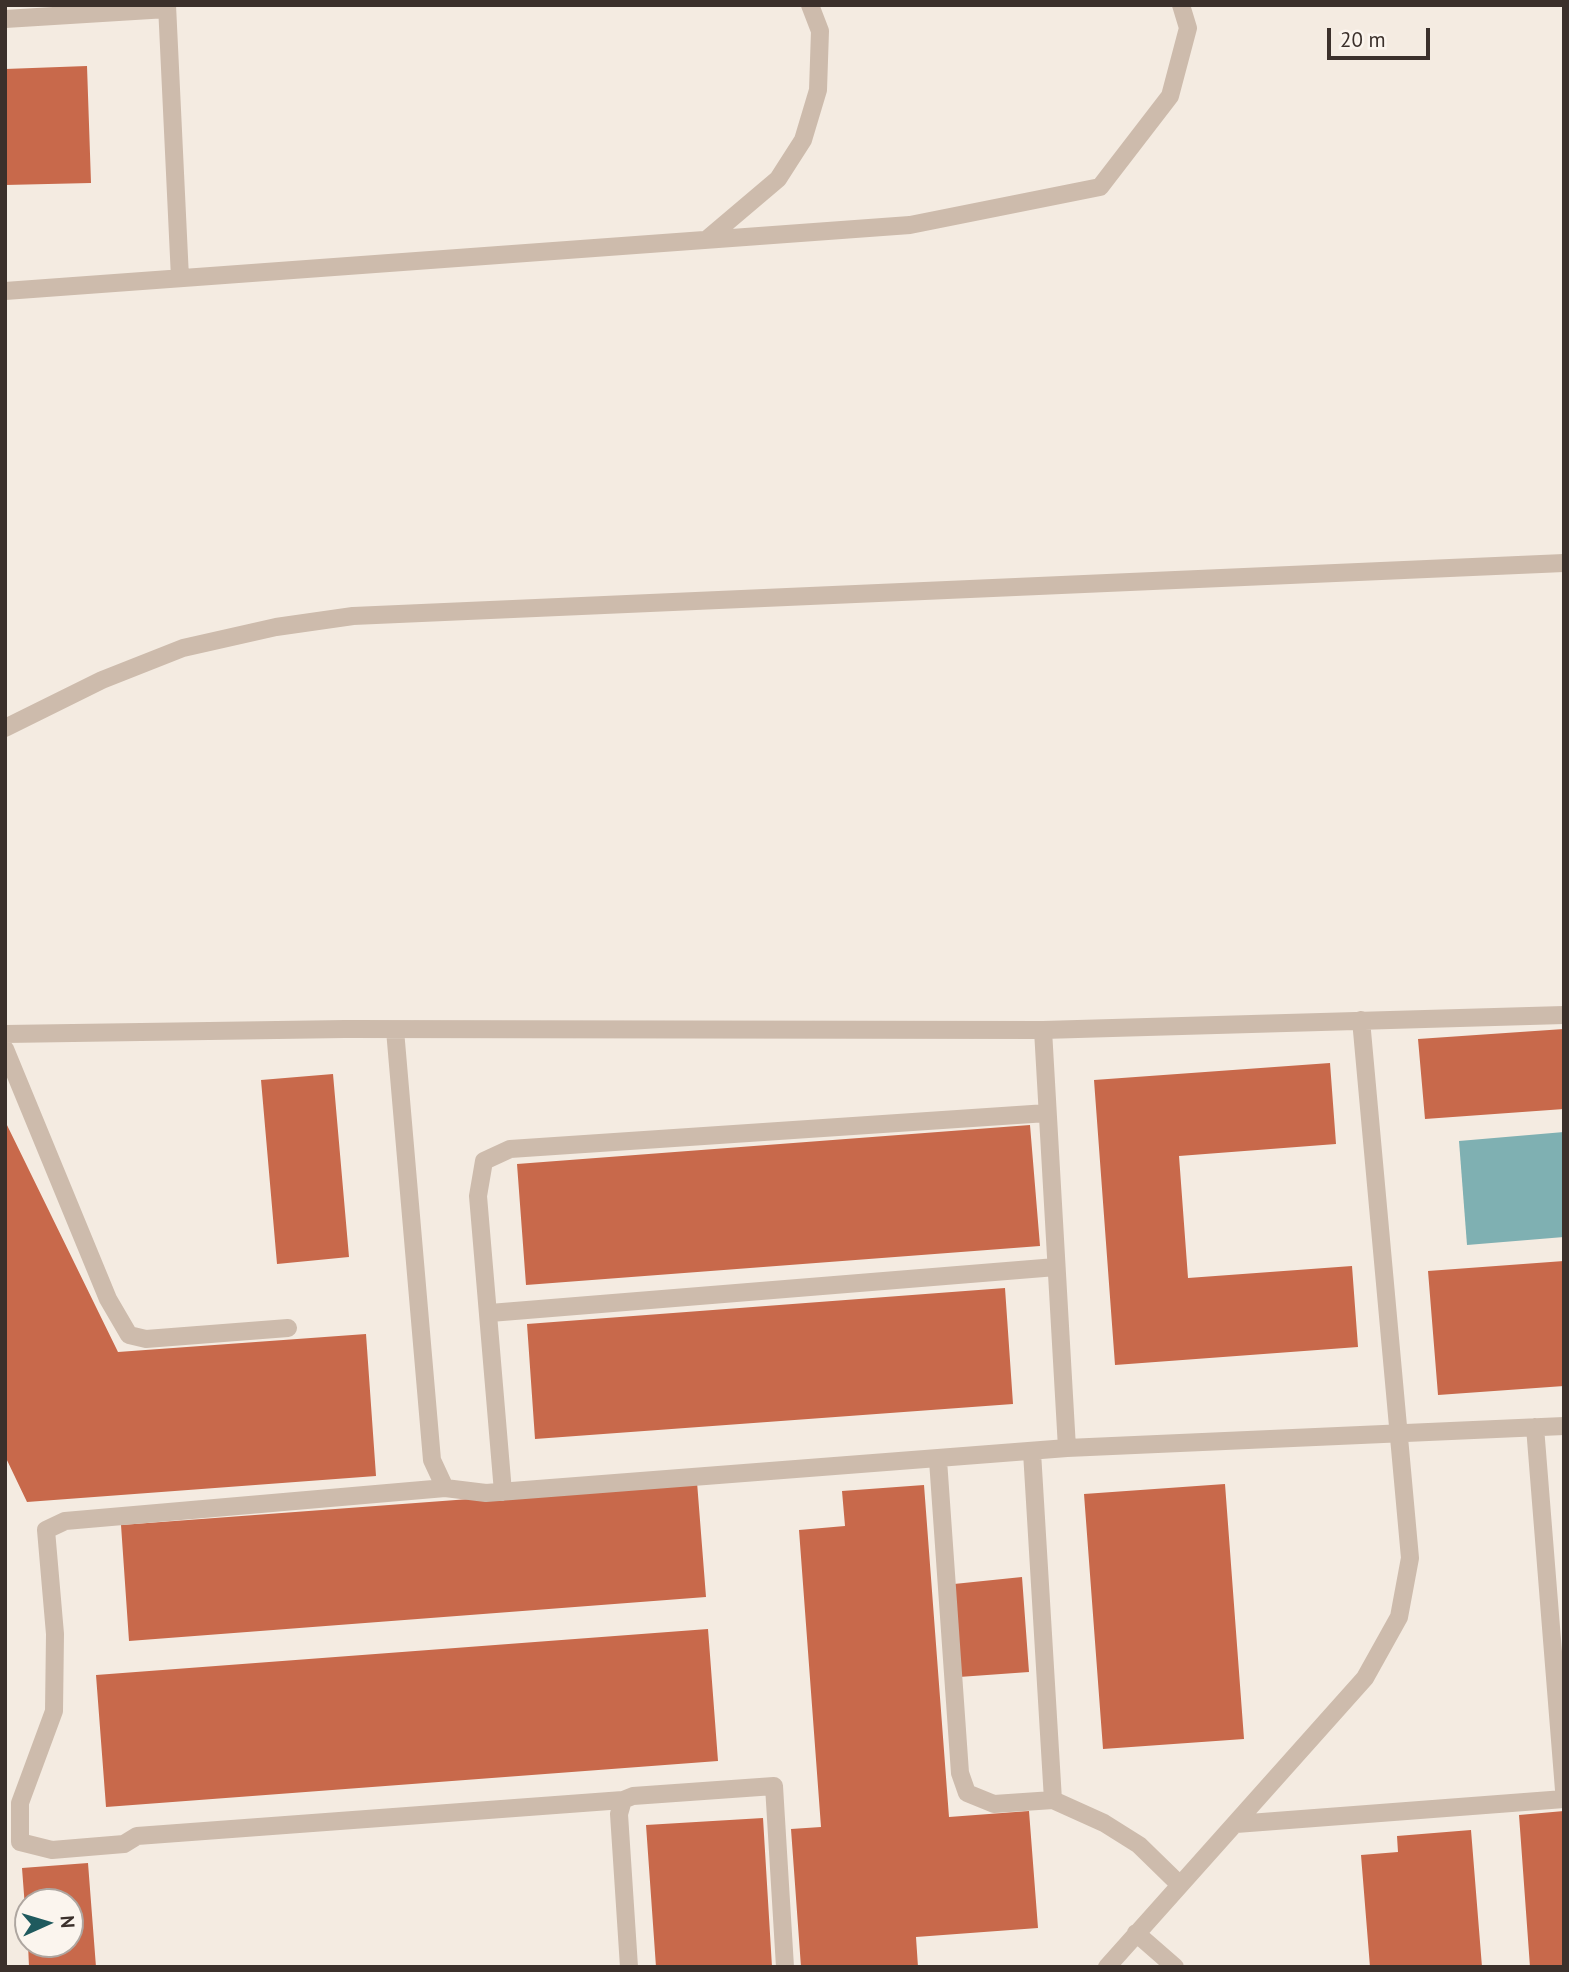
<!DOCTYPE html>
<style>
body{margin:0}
#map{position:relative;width:1569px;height:1972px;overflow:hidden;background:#f4ebe1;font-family:"PT Sans",sans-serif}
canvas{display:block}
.frame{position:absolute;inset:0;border:7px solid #3b302b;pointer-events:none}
.north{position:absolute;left:14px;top:1888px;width:70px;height:70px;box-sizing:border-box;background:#fbf5ee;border:2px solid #aea6a0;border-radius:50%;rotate:86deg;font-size:19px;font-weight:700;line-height:28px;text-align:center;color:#3b302b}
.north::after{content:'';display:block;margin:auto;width:24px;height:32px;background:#1f5a5e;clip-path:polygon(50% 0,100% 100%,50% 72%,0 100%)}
.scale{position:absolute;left:1327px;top:28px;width:103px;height:32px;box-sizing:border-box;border:4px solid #3b302b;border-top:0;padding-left:9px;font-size:21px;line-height:24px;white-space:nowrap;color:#3b302b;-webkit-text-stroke:5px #fbf5ee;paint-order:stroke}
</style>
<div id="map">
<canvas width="1569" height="1972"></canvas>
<div class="frame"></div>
<div class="north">N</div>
<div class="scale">20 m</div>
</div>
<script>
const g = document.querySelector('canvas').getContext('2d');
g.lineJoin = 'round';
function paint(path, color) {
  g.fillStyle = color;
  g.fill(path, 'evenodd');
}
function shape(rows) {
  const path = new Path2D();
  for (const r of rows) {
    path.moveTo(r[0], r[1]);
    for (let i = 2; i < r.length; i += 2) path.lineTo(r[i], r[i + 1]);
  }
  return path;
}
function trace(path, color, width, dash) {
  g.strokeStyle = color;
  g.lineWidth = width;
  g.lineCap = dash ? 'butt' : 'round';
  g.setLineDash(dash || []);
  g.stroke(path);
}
paint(shape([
 [1564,1132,1564,1237,1467,1245,1459,1141]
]), '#7fb0b2');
paint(shape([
 [87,66,91,183,5,185,5,69],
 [1564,1029,1564,1109,1425,1119,1418,1039],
 [1330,1063,1336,1144,1179,1156,1188,1278,1352,1266,1358,1347,1115,1365,1094,1080],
 [333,1074,349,1257,277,1264,261,1080],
 [5,1121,118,1352,366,1334,376,1476,27,1502,5,1456],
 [1030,1125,1040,1246,526,1285,517,1164],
 [1564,1261,1564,1386,1438,1395,1428,1271],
 [1005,1288,1013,1404,535,1439,527,1324],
 [697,1482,706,1597,129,1641,121,1525],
 [1225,1484,1244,1739,1103,1749,1084,1494],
 [924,1485,949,1817,1029,1811,1038,1928,916,1937,918,1967,801,1967,791,1829,821,1827,799,1530,845,1526,842,1491],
 [1022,1577,1029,1672,959,1677,954,1584],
 [708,1629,718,1761,106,1807,96,1675],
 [1564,1811,1564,1967,1530,1967,1519,1815],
 [763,1818,772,1967,656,1967,646,1825],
 [1471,1830,1482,1967,1370,1967,1361,1855,1398,1852,1397,1836],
 [88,1863,96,1967,29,1967,28,1944,70,1944,70,1902,28,1902,26,1921,22,1868]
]), '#c8694b');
trace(shape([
 [167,5,180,278],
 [5,19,167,9],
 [706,240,778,179,803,140,818,90,820,31,810,5],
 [5,291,910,225,1100,187,1170,96,1188,28,1181,5],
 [5,728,102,680,183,648,276,627,353,616,1564,563],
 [395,1030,432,1460,445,1488,486,1493,1067,1448,1564,1426],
 [1043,1030,1067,1448],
 [5,1034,345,1029,1043,1030,1564,1015],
 [5,1049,108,1299,129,1335,146,1339,288,1328],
 [490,1313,1056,1267],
 [1535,1427,1564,1790],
 [1032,1452,1053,1800],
 [938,1460,960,1773,967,1793,994,1804,1053,1800,1104,1823,1139,1845,1179,1884],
 [445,1488,65,1521,46,1530,55,1634,54,1711,20,1803,20,1842,52,1850,124,1844,137,1836,623,1800,633,1796,774,1786,785,1967],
 [503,1492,478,1196,484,1161,510,1149,1047,1113],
 [623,1800,619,1814,629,1967],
 [1236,1824,1564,1799],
 [1136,1933,1175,1967],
 [1107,1967,1365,1678,1399,1617,1410,1558,1361,1020]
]), '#cdbbac', 18);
</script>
